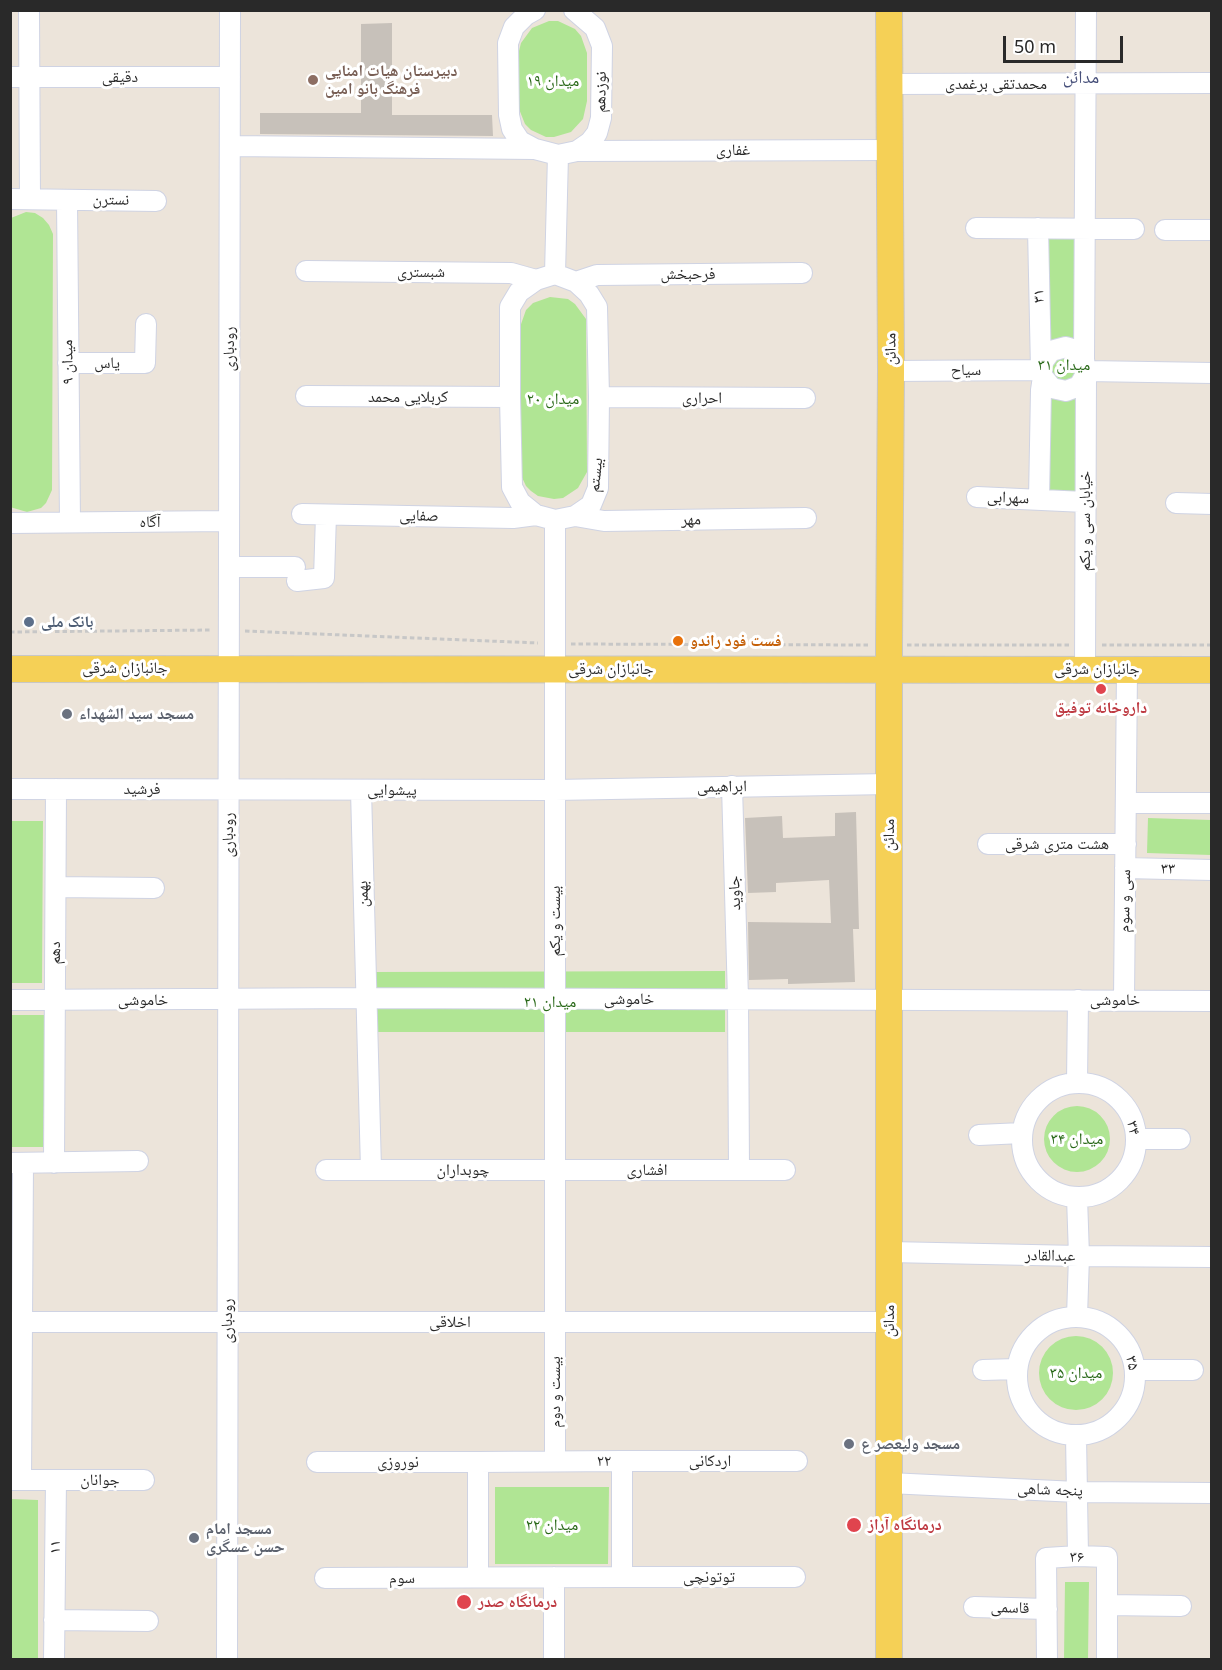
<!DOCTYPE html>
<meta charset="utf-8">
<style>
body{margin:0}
#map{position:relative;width:1222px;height:1670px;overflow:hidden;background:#ece4da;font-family:"Noto Sans",sans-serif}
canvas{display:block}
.frame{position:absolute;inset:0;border:12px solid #292929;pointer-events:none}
.scale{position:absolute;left:1003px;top:36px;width:120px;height:27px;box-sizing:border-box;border:3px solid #292929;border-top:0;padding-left:8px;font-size:18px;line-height:21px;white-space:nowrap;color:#292929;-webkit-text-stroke:4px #fff;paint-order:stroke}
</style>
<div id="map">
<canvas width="1222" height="1670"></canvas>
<div class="frame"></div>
<div class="scale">50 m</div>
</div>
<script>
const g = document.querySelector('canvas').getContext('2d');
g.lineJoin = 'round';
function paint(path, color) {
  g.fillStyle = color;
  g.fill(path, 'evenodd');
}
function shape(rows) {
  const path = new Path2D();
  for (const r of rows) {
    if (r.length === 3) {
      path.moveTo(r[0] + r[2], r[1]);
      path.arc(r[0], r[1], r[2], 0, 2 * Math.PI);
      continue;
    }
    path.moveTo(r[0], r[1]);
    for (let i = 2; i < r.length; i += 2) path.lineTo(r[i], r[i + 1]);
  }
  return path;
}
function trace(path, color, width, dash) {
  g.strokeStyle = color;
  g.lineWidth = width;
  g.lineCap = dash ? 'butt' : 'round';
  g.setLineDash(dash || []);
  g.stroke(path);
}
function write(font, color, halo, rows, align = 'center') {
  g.font = font + ' "Noto Sans","Noto Naskh Arabic",sans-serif';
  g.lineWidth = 6;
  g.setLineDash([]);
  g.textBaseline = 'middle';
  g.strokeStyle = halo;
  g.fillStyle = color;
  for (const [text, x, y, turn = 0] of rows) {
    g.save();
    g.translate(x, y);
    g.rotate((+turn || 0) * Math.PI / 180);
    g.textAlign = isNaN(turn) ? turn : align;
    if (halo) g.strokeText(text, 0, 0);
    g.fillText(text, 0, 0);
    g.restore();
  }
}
paint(shape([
 [549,21,558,21,575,29,581,36,587,53,587,101,583,119,571,132,554,137,546,137,531,130,525,124,519,109,519,51,521,43,532,28],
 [26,212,35,213,43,218,49,225,53,234,52,490,46,503,41,508,27,512,10,507,11,218],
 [1044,234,1081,234,1081,496,1044,496],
 [550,297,568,299,575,304,586,319,587,472,578,488,563,498,554,499,538,496,531,491,526,486,519,471,520,327,526,310,533,303],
 [1148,818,1211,820,1211,855,1147,853],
 [11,821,43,821,42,983,11,983],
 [725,971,725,1032,376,1032,376,972],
 [11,1015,46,1015,43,1147,11,1147],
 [1077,1139,33],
 [1076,1373,37],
 [495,1487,609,1487,608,1564,495,1564],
 [11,1499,38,1500,38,1659,11,1659],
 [1065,1582,1089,1582,1088,1659,1064,1659]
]), '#b0e594');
paint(shape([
 [392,23,392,115,492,115,493,136,260,134,260,113,361,113,361,24],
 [856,812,859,929,853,929,855,982,788,984,788,979,749,980,748,922,831,923,829,880,776,883,776,892,748,893,745,818,782,816,783,838,835,836,835,813]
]), '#c7c1ba');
const minor = shape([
 [29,10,30,199],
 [535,10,526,15,514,27,508,43,509,115,512,129,520,141,535,149,558,155,577,151,590,142,597,133,601,118,602,46,595,28,574,10],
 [10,77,230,77],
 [888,84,1212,83],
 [230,146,535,149],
 [577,151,888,150],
 [10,199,156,201],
 [67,200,70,522],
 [976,228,1134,229],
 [1038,228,1041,370,1043,377,1052,388,1066,391,1079,386,1086,374,1084,359,1073,349,1066,347,1051,351,1042,363],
 [1165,230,1212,230],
 [306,271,511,273,536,280],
 [555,274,576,282,589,294,597,307,599,397,598,488,591,505,575,516,555,520,536,515,520,502,512,487,510,397,510,307,519,292,536,280,555,274],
 [555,274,558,155],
 [576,282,597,275,802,273],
 [1084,359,1086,10],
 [68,363,145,363,146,324],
 [891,371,1041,370],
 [1086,371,1212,373],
 [306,396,510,397],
 [599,397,805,398],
 [977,497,1085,502],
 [1039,499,1041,390,1043,377],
 [1176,503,1212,504],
 [302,514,513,518,536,515],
 [575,516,604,521,806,518],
 [10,523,229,521],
 [229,567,295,567],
 [297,581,324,578,326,515],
 [1085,669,1086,374],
 [732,786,738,999,739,1170],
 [10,789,555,790,889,784],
 [361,790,371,1170],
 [1126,803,1212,803],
 [988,844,1126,844],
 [1125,868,1212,870],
 [56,887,154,888],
 [10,1000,365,998,1212,1001],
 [1124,1000,1127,669],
 [1079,1140,57],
 [1077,1083,1078,1000],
 [979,1135,1022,1133],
 [1137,1139,1180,1139],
 [10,1163,138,1161],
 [54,1163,56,789],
 [326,1170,785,1170],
 [1077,1197,1079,1256,1077,1317],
 [889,1252,1079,1256,1212,1257],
 [1076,1376,59],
 [10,1322,889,1322],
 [983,1370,1017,1369],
 [1135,1370,1193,1370],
 [1076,1435,1078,1556],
 [555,1461,555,520],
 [622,1461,797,1461],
 [317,1462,478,1462],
 [10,1480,56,1480,54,1660],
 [21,1480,23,1163],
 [56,1480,144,1480],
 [889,1483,1077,1492,1212,1493],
 [554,1577,554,1660],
 [622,1577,795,1577],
 [325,1578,622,1577,622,1461,478,1462,478,1577],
 [1107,1605,1181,1606],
 [974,1607,1047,1609],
 [54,1620,148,1621],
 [227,1660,230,10],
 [1047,1660,1046,1558,1078,1556,1107,1557,1107,1660]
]);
const major = shape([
 [889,10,891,371,889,645,889,1660],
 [10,669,1212,670]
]);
trace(minor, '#cfd3e3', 22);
trace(major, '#c7c7c7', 28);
trace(shape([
 [245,631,538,643],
 [10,632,211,630],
 [571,644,871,645],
 [907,645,1069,645],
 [1102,645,1212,645]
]), '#c7c7c7', 3, [4.5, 3]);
trace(minor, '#fff', 20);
trace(major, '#f5d056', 26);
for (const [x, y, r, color] of [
 [313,80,6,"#8d6e63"],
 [29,622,6,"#5c6f8a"],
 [678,641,6,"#e8710a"],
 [1101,689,6,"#e0444e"],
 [67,714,6,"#6b7280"],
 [849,1444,6,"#6b7280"],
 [854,1525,8,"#e0444e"],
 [194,1538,6,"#6b7280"],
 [464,1602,8,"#e0444e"]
]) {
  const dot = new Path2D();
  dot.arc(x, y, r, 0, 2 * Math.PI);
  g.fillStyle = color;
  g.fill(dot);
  trace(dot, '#fff', 2);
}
write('bold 16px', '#785e54', '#fff', [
 ["دبیرستان هیات امنایی",325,71],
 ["فرهنگ بانو امین",325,89]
], 'left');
write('16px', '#292929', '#fff', [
 ["دقیقی",120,77],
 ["محمدتقی برغمدی",996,84],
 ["نوزدهم",601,92,-89],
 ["غفاری",733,150],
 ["نسترن",111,200,1],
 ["شبستری",421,272],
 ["فرحبخش",688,274],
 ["۳۱",1039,296,-91],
 ["رودباری",229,349,-90],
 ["مدائن",891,349,-91],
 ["میدان ۹",68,362,-91],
 ["یاس",107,363],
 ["سیاح",966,370],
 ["کربلایی محمد",408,397],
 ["احراری",702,398],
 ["بیستم",596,475,-84],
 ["سهرابی",1008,498,2],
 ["صفایی",419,516,1],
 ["مهر",691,520,-1],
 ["خیابان سی و یکم",1085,521,-90],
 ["آگاه",150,522],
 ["جانبازان شرقی",125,668],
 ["جانبازان شرقی",611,669],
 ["جانبازان شرقی",1097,669],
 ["ابراهیمی",722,787,-1],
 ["فرشید",142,789],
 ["پیشوایی",392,790],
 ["رودباری",228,835,-90],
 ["مدائن",889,835,-90],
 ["هشت متری شرقی",1057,844],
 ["۳۳",1168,869,1],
 ["جاوید",735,893,-92],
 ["بهمن",363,894,-91],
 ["سی و سوم",1125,901,-89],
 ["بیست و یکم",555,921,-90],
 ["دهم",55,953,-90],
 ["خاموشی",629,999],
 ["خاموشی",143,1000],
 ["خاموشی",1115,1000],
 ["۳۴",1133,1128,77],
 ["چوبداران",463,1170],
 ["افشاری",647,1170],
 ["عبدالقادر",1050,1256,1],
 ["رودباری",227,1321,-90],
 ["مدائن",889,1321,-90],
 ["اخلاقی",450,1322],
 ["۳۵",1132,1363,77],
 ["بیست و دوم",555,1392,-90],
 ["۲۲",604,1461],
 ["اردکانی",710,1461],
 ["نوروزی",398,1462],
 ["جوانان",100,1480],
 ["پنجه شاهی",1050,1490,2],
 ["۱۱",55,1547,-90],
 ["۳۶",1077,1557],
 ["توتونچی",709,1577],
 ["سوم",402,1578],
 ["قاسمی",1010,1608,2]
]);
write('16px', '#286817', '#fff', [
 ["میدان ۱۹",553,81],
 ["میدان ۳۱",1064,365],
 ["میدان ۲۰",553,399],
 ["میدان ۲۱",550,1002],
 ["میدان ۳۴",1077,1139],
 ["میدان ۳۵",1076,1373],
 ["میدان ۲۲",552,1525]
]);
write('bold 16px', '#4e5e75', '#fff', [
 ["بانک ملی",41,622]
], 'left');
write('bold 16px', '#c56008', '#fff', [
 ["فست فود راندو",690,641]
], 'left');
write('bold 16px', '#be3a42', '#fff', [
 ["داروخانه توفیق",1101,708,"center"],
 ["درمانگاه آراز",868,1525],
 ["درمانگاه صدر",478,1602]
], 'left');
write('bold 16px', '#5b616d', '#fff', [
 ["مسجد سید الشهداء",79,714],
 ["مسجد ولیعصر ع",861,1444],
 ["مسجد امام",206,1529],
 ["حسن عسگری",206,1547]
], 'left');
write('18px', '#48517b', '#fff', [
 ["مدائن",1081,78]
]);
</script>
